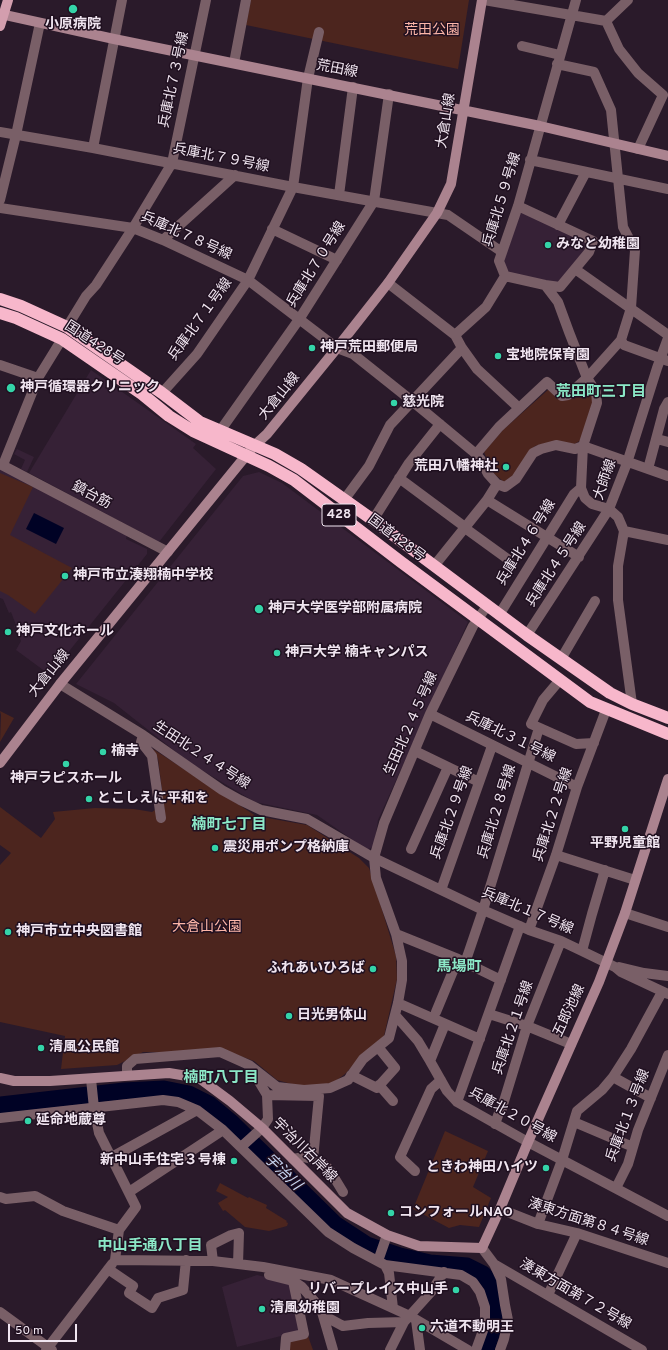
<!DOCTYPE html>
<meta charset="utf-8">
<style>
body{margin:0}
#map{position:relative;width:668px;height:1350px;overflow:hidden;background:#2a1a2a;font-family:Overpass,sans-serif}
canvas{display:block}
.scale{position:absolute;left:8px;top:1324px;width:69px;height:18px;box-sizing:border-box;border:2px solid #f0e5f0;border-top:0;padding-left:5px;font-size:12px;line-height:14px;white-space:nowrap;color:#f0e5f0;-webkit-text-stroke:3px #201020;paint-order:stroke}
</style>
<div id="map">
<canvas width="668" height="1350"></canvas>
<div class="scale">50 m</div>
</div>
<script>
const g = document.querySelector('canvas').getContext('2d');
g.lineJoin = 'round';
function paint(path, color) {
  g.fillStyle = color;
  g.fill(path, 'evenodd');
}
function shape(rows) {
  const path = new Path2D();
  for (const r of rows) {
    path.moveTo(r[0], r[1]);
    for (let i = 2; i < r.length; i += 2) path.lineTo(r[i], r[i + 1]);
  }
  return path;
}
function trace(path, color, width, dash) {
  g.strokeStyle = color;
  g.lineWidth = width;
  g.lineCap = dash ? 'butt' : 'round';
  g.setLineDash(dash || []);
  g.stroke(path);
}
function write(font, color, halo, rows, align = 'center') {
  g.font = font + ' Overpass,"Noto Sans JP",sans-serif';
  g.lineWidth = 3;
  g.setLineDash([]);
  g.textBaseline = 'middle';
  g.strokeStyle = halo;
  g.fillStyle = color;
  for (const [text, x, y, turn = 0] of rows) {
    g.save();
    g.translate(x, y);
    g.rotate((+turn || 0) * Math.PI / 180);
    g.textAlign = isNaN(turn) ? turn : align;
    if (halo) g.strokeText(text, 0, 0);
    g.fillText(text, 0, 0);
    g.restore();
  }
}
paint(shape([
 [523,212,588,243,587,248,558,284,506,272,504,260,519,214],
 [91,370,196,444,193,448,216,469,159,542,29,473],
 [17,449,34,457,27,472,21,469,25,460,14,454],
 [0,468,127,535,126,539,147,549,147,554,50,675,16,650,21,641,14,626,16,625,11,612,9,613,3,599,0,598],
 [259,472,282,483,468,622,378,820,374,846,367,850,317,815,255,802,190,763,114,703,76,684,243,476],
 [257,1275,291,1283,301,1331,237,1347,222,1287]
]), '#362136');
paint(shape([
 [251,0,469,0,458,69,246,25],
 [585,383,588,386,594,401,581,440,573,445,557,441,535,446,530,451,514,475,504,482,492,472,484,452,503,430,549,389,561,398],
 [0,473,33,487,10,535,72,568,35,614,8,595,0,591],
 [0,711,14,718,0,742,1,715],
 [153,749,256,816,307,825,359,858,369,868,373,880,396,956,397,979,384,1036,360,1058,345,1074,333,1083,314,1086,295,1085,277,1080,254,1061,221,1049,173,1052,143,1052,117,1065,61,1069,65,1036,0,1022,0,865,11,853,0,845,0,807,41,838,55,819,53,812,95,808,134,809,152,812,155,810,165,813,158,759],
 [445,1131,488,1151,473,1187,491,1198,479,1227,460,1225,449,1228,413,1209],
 [220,1183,248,1198,249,1197,267,1205,266,1208,287,1221,286,1222,288,1223,287,1226,269,1231,245,1227,225,1210,223,1211,218,1203,228,1197,216,1191],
 [308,1336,313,1350,288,1350,289,1340]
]), '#4c251e');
paint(shape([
 [34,513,64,528,56,544,26,529]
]), '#000225');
trace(shape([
 [0,1105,124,1091,164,1089,189,1094,209,1104,232,1123,335,1224,367,1245,400,1256,430,1263,467,1266,483,1274,492,1285,495,1303,493,1328,486,1350]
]), '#000225', 17);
trace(shape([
 [484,0,606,21,619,49,638,73,663,95,638,149],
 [606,21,628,0],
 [522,46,560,55],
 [234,63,246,0],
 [0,132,93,148,293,187,448,215,502,252],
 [93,148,122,0],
 [530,160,668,189],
 [339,195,353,87],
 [0,200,16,135,40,23],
 [518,206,593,241,589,252,560,287,545,285],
 [0,208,133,228,163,240,248,280,337,348,353,354,412,401,476,454,481,460,488,474,497,484],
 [558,225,586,172],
 [272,229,337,260],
 [163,240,235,175],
 [575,269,668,335],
 [505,276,545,285,558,302,569,332,587,378,596,392,597,403,583,446,581,488,585,498,592,504,609,509],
 [505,276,499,261,518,206,576,0],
 [388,283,455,335,462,348,477,369,519,408],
 [67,327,86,296,96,285,133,228,172,163,206,0],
 [455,335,486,307,505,276],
 [621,340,624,345,668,361],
 [0,365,38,378],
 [162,393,197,354,248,280,293,187,308,78,319,32],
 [220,431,300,318,374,201,389,94],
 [657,439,668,442],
 [476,454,499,427,547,382,562,396,568,395,587,378,621,340,631,308,635,250,623,227,611,110,594,72,557,64],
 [0,464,168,552],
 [3,465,38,378,62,339],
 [648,469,664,409,668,402],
 [399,478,465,527,469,531,509,560],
 [344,500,369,466,390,425,462,348],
 [487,500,579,557],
 [609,509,618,517,624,531,618,566,618,600,632,704],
 [373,520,409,463,440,424],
 [624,531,668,540],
 [434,566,487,500,497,484,505,487,516,479,533,453,541,449,556,445,575,449,583,446,668,476],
 [499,615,574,494,581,488],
 [527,635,609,509,627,463,657,368,668,338],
 [561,659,595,601],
 [559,681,543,700,531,724,576,744,594,743],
 [60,684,143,735,222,790,240,800,261,810,307,819,374,858,483,910,529,930,561,941,582,951,615,967,621,972,668,994],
 [430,714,577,787],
 [143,735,141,742,152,756,161,818],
 [415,751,479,782],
 [411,849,448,767],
 [556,855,635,880],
 [441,890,492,746],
 [625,913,668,927],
 [529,930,556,855,577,787,606,710],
 [396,934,458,959,501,980],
 [582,951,592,914,605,870],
 [465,963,483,910,539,728],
 [619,967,644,973,668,976],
 [398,1003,480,1039],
 [436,1012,458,959],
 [489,1014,527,1026,571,1044],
 [396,1016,418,1041,430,1061,447,1091,457,1102,528,1142,668,1216],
 [430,1061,445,1024],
 [127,1075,127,1066,135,1059,220,1052,249,1065,277,1087,304,1090,330,1088,348,1080,363,1059,389,1038,398,1003,402,980,402,961,396,934,376,878,374,858,384,823,430,714,473,626,487,606],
 [351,1075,377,1088,395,1068,378,1047],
 [613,1077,651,1098],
 [91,1079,94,1108,99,1133,136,1207,119,1230,115,1260],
 [379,1085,393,1101],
 [267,1095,319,1096,313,1159],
 [457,1102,520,926],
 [0,1118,163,1100,178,1102,197,1110,223,1130,328,1232,353,1248,385,1265,461,1275,473,1282,480,1292,485,1307,485,1325,476,1350],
 [574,1122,633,1147],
 [495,1124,500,1110,501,1111,527,1026,561,941],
 [241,1147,262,1128,268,1119,267,1095,252,1070],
 [112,1157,197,1110],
 [293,1159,304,1157,313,1159,322,1163,329,1169,343,1192],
 [415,1171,400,1157,431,1089,441,1080],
 [616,1188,628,1164,638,1130,668,1055],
 [129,1192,223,1130],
 [0,1197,6,1199,35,1196,63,1211,119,1230],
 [500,1209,538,1224,577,1233,668,1263],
 [538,1224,562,1160,577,1111,602,1090,613,1077,631,1049,662,992],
 [482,1248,494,1264,501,1279,505,1305,508,1320,504,1339,500,1350],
 [115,1260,213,1261,263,1267,331,1280,410,1316,468,1350],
 [213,1261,211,1245,231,1235,239,1233,238,1264],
 [378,1261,387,1235],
 [494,1264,642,1350],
 [385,1265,389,1273,393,1308],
 [108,1269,133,1286,129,1293,152,1308,158,1298,183,1290,186,1260],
 [269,1275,293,1281,302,1287,330,1319,343,1326,368,1323,404,1322],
 [548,1295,577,1233],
 [0,1312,52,1350],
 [322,1312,333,1350],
 [416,1320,420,1350],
 [46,1350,112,1264],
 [285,1350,286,1338,304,1334,293,1281],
 [390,1350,404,1322,431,1292,444,1272]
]), '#795f67', 10);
trace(shape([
 [0,14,114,39,540,126,668,156],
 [0,763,60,684,240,463,255,445,267,434,337,348,388,283,437,213,451,184,482,0],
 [0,1078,14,1081,50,1081,169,1073,199,1078,230,1101,262,1128,347,1213,387,1235,419,1246,482,1248,500,1209,528,1142,599,982,625,913,668,779]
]), '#ab838f', 10);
trace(shape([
 [0,26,8,0]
]), '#d39eae', 10);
trace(shape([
 [0,299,21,306,67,327,162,393,200,422,275,454,301,469,373,520,527,635,610,693,632,704,668,718],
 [0,313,16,318,62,339,142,394,169,416,193,431,269,466,294,480,401,562,590,702,668,734]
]), '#f7b7cb', 12);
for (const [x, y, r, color] of [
 [73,9,5,"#34d4a8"],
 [548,245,4,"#34d4a8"],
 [312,348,4,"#34d4a8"],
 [498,356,4,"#34d4a8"],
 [11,388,5,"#34d4a8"],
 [394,403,4,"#34d4a8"],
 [506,467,4,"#34d4a8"],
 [65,576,4,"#34d4a8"],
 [259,609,5,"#34d4a8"],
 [8,632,4,"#34d4a8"],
 [277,653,4,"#34d4a8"],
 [103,752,4,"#34d4a8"],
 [66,764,4,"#34d4a8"],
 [89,799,4,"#34d4a8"],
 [625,829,4,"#34d4a8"],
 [215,848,4,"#34d4a8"],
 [8,932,4,"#34d4a8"],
 [373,969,4,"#34d4a8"],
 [289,1016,4,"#34d4a8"],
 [41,1048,4,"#34d4a8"],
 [28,1121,4,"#34d4a8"],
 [234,1161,4,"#34d4a8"],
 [546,1168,4,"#34d4a8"],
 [391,1213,4,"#34d4a8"],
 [456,1290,4,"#34d4a8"],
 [262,1309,4,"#34d4a8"],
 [422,1328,4,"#34d4a8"]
]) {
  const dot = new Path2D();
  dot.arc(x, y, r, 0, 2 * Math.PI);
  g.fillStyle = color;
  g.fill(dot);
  trace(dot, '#201020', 1.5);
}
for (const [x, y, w] of [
 [339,515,34]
]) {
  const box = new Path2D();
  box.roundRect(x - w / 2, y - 11, w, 22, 3);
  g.fillStyle = '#201020';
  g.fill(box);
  trace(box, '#f0e5f0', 1);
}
write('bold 13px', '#f0e5f0', null, [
 ["428",339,515]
]);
write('bold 14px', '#f0e5f0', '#201020', [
 ["小原病院",73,25,"center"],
 ["みなと幼稚園",556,245],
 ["神戸荒田郵便局",320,348],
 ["宝地院保育園",506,356],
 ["神戸循環器クリニック",20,388],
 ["慈光院",402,403],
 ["荒田八幡神社",498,467,"right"],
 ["神戸市立湊翔楠中学校",73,576],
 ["神戸大学医学部附属病院",268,609],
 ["神戸文化ホール",16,632],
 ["神戸大学 楠キャンパス",285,653],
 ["楠寺",111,752],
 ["神戸ラピスホール",66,779,"center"],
 ["とこしえに平和を",97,799],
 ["平野児童館",625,844,"center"],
 ["震災用ポンプ格納庫",223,848],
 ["神戸市立中央図書館",16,932],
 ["ふれあいひろば",365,969,"right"],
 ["日光男体山",297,1016],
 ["清風公民館",49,1048],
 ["延命地蔵尊",36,1121],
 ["新中山手住宅３号棟",226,1161,"right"],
 ["ときわ神田ハイツ",538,1168,"right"],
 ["コンフォールNAO",399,1213],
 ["リバープレイス中山手",448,1290,"right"],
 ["清風幼稚園",270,1309],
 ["六道不動明王",430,1328]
], 'left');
write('14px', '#fdb6a8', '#201020', [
 ["荒田公園",432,31],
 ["大倉山公園",207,928]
]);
write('14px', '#f0e5f0', '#201020', [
 ["荒田線",337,70,11],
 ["兵庫北７３号線",175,80,-78],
 ["大倉山線",447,121,-81],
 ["兵庫北７９号線",221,159,11],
 ["兵庫北５９号線",503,200,-73],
 ["兵庫北７８号線",186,237,24],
 ["兵庫北７０号線",317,265,-58],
 ["兵庫北７１号線",201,320,-54],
 ["国道428号",94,344,33],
 ["大倉山線",280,397,-51],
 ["大師線",606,480,-71],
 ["鎮台筋",91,496,28],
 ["国道428号",396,539,37],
 ["兵庫北４６号線",527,543,-58],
 ["兵庫北４５号線",557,565,-57],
 ["大倉山線",50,674,-51],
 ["生田北２４５号線",412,724,-66],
 ["兵庫北３１号線",510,738,26],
 ["生田北２４４号線",201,756,33],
 ["兵庫北２８号線",498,812,-73],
 ["兵庫北２９号線",453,813,-70],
 ["兵庫北２２号線",554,815,-72],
 ["兵庫北１７号線",527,912,23],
 ["五郎池線",570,1011,-65],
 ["兵庫北２１号線",514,1028,-71],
 ["兵庫北２０号線",512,1116,29],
 ["兵庫北１３号線",629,1116,-69],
 ["宇治川右岸線",304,1151,45],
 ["湊東方面第８４号線",588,1223,18],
 ["湊東方面第７２号線",575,1295,30]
]);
write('bold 15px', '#8be7c6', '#201020', [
 ["荒田町三丁目",601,393],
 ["楠町七丁目",229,826],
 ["馬場町",459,968],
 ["楠町八丁目",221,1079],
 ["中山手通八丁目",150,1247]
]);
write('italic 15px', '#c8d6f3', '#201020', [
 ["宇治川",282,1173,44]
]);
</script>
